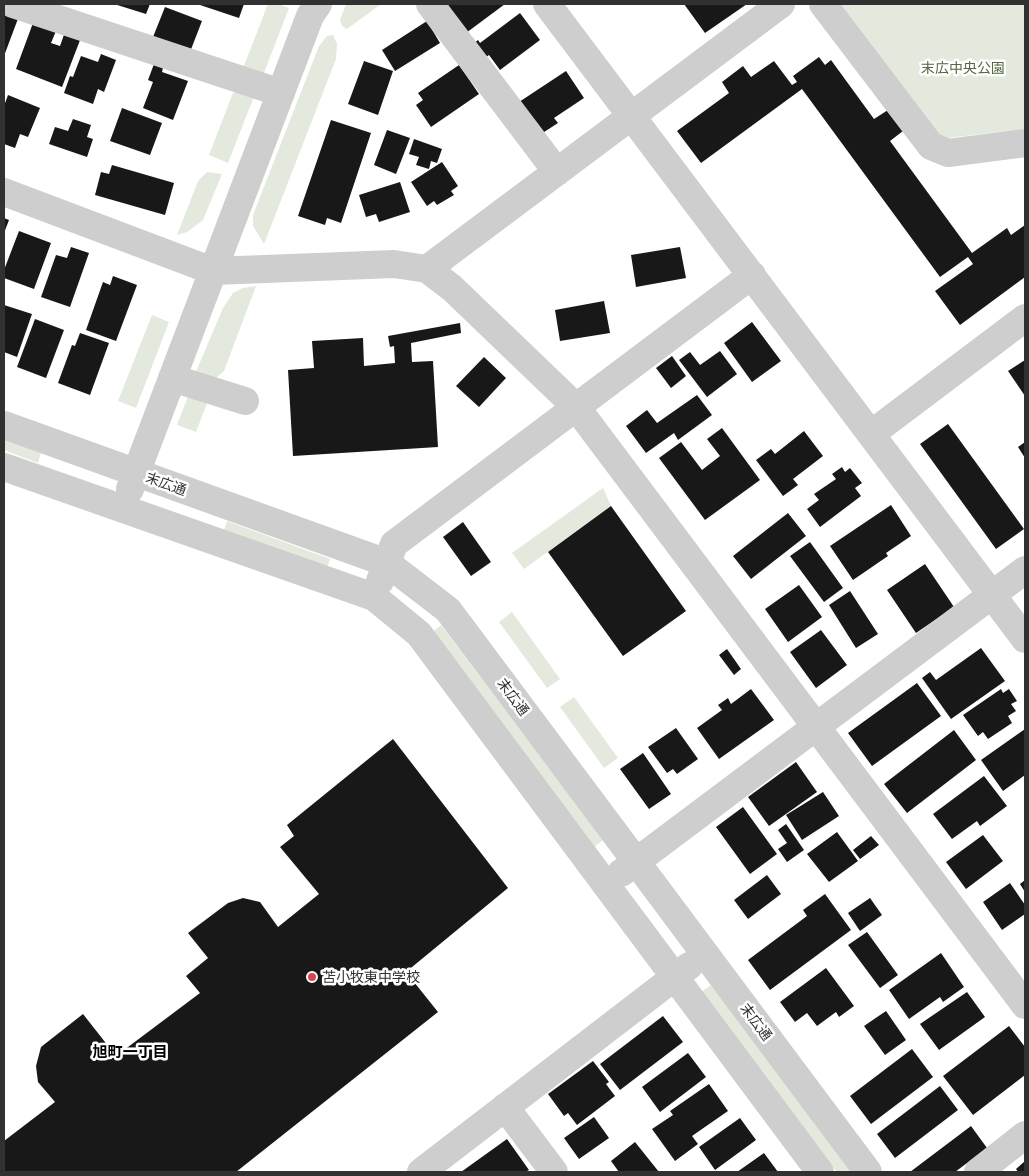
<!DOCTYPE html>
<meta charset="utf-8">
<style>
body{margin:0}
#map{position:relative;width:1029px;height:1176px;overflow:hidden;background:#fff;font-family:Ubuntu,sans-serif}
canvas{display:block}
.frame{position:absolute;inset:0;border:5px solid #313131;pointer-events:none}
</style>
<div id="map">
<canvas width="1029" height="1176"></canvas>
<div class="frame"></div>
</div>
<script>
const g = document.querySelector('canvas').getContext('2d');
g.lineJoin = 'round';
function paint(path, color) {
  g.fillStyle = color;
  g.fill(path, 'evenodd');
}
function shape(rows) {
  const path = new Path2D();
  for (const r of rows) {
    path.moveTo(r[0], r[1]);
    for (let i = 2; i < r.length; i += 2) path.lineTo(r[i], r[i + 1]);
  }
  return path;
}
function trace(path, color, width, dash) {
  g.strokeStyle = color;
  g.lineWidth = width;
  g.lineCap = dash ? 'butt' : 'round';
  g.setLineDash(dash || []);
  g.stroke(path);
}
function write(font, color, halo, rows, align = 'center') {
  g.font = font + ' Ubuntu,"Noto Sans JP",sans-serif';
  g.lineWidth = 5;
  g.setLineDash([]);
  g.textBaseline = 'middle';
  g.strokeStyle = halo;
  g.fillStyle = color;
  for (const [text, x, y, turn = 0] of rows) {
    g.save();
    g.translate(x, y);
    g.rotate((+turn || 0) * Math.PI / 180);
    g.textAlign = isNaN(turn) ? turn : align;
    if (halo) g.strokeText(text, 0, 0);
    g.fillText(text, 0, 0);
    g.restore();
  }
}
paint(shape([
 [268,4,278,4,289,8,262,78,242,71],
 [346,4,381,4,347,29,342,26,340,20],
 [837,4,1025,4,1025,129,938,139],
 [333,35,337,44,336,59,264,244,253,226,253,215,319,46,327,36],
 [244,91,255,94,228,163,209,155,233,93],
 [207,172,222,174,203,220,187,232,177,235,198,181],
 [256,286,224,371,216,378,195,374,223,308,233,293,243,288],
 [152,315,169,322,136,408,118,401],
 [190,391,209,398,196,432,177,425],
 [4,439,41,453,38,463,4,450],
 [603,488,611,506,524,569,512,553],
 [227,521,330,559,327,568,224,530],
 [512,612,560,679,547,688,499,622],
 [441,625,603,840,593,848,431,633],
 [574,697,618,758,604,768,560,707],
 [711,985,852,1172,837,1172,701,992]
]), '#e4e9de');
paint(shape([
 [114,4,150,4,146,14],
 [197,4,244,4,239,18],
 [438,4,505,4,462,36],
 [684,4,747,4,705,33],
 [165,7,202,21,190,52,153,37],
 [4,10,19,16,4,56],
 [520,13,540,40,500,70,489,55,480,61,469,47,478,40,480,43],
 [427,21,440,43,395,71,382,50],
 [33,23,56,31,51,43,60,46,66,29,82,35,62,87,16,69],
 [101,54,116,60,104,92,98,89,93,104,64,93,70,76,73,77,81,56,98,62],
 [819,57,825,65,831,60,874,119,888,110,903,131,890,141,972,253,1007,228,1011,235,1025,225,1025,277,960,325,935,291,973,264,968,257,940,277,802,89,701,163,677,131,729,93,722,82,743,66,751,77,774,61,792,85,797,82,793,76],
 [364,61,393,71,378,115,348,104],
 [154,64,163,68,162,72,188,81,173,120,143,108,153,82,148,80],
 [459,65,479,94,431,127,416,105,423,100,418,93],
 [566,71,584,98,554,118,558,123,538,136,516,104],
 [8,95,40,108,28,137,20,134,15,148,4,144,4,106],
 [122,108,162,123,150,155,110,141],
 [73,119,91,125,87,137,93,139,87,157,49,144,55,127,68,131],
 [331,120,371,133,341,223,327,218,325,225,298,216],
 [387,130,410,138,396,174,374,165],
 [414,139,442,149,437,163,431,161,429,169,416,165,419,157,409,154],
 [442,162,458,186,451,191,454,195,437,205,434,201,427,206,411,182],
 [112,165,174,183,165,215,95,195,101,172,109,174],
 [400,182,410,212,379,222,376,214,366,217,359,195],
 [4,218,9,220,4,233],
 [19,231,51,243,34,289,4,278,4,270],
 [71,247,89,253,70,307,41,297,56,255,67,258],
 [680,247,686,278,636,287,631,255],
 [113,276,137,285,116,341,86,330,103,282,110,285],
 [604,301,610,333,560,341,555,310],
 [4,305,32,314,17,357,4,352],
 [35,319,64,330,46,378,17,367],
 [752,322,781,361,752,382,724,343],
 [460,323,461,333,411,343,412,362,433,361,438,447,293,456,288,370,314,368,312,341,363,338,364,366,395,363,394,346,390,347,388,336],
 [80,333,109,343,90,395,58,383,72,345,75,346],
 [720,351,737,374,707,397,679,360,690,352,700,365],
 [672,356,686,376,671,388,656,368],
 [484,357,506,378,479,407,456,386],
 [1025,360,1025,396,1008,371],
 [697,395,712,415,678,440,674,433,646,453,626,426,647,410,657,423],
 [948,424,1024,529,996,549,920,444],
 [722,428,760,480,705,520,659,458,681,442,702,470,720,456,707,439],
 [804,431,823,456,793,479,798,485,783,496,756,460,771,449,775,454],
 [1025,442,1025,458,1018,447],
 [842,467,845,472,850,468,862,483,855,488,861,496,820,527,807,509,819,500,814,494,836,479,832,474],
 [891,505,911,536,886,553,888,556,853,580,830,546],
 [611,506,686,611,623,656,548,552],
 [788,513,806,536,751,579,733,556],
 [463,522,491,562,471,576,443,537],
 [810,542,843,588,824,602,790,556],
 [925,564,954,607,916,633,887,590],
 [799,585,822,617,788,642,765,609],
 [850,591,878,634,856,648,829,605],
 [821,630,847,665,816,688,790,652],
 [981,648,1005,681,951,719,922,678,930,672,936,680],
 [727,649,741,669,734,675,719,655],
 [917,683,941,716,872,766,848,733],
 [751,689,774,720,719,759,697,728,722,710,718,705,728,698,731,704],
 [1001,689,1003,693,1009,689,1017,701,1011,704,1016,711,1008,716,1012,723,988,739,983,732,978,736,963,715],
 [676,728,698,759,677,774,673,769,667,773,648,747],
 [1025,729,1025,775,1003,791,981,760],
 [954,730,976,760,907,813,884,784],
 [393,739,508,888,406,972,438,1012,236,1172,4,1172,4,1141,55,1102,38,1082,36,1066,41,1047,83,1014,116,1056,200,993,186,976,208,958,188,933,228,903,243,898,260,902,278,927,319,894,280,847,294,836,287,825],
 [643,753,671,794,649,809,620,769],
 [796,762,817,792,769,826,748,797],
 [984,776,1007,806,980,826,977,821,952,839,933,814],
 [823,792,839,816,802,840,786,815],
 [743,807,777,854,750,874,716,827],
 [786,824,804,850,787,862,778,849,787,843,778,830],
 [837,832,858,861,829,882,807,854],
 [983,835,1003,861,966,889,946,862],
 [871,836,879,845,860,859,853,850],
 [767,875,781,894,748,919,734,900],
 [1025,880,1025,892,1020,884],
 [1010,883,1025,905,1025,914,1002,930,983,902],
 [825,894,851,930,770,990,748,960,807,916,803,910],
 [870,898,882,915,860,931,848,913],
 [867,932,898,975,880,988,848,945],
 [941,953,964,987,943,1002,940,997,909,1019,889,990],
 [826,968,854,1006,839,1017,836,1012,817,1026,807,1013,795,1022,780,1002],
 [967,992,985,1017,939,1050,920,1024],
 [886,1011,906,1040,885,1055,864,1026],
 [663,1016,683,1042,620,1090,600,1064],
 [1009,1026,1025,1047,1025,1075,973,1115,943,1076],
 [912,1049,933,1077,871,1124,850,1096],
 [688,1053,706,1077,660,1112,642,1087],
 [593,1061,609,1082,606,1084,615,1096,577,1125,568,1113,564,1116,548,1094],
 [709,1084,728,1111,692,1136,698,1144,675,1161,652,1129,673,1115,670,1111],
 [940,1086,958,1110,895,1158,877,1134],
 [594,1117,609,1138,579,1159,564,1138],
 [740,1118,756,1140,715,1170,699,1147],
 [971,1126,987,1148,955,1172,910,1172],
 [507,1139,529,1170,525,1172,461,1172],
 [635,1142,659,1172,619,1172,611,1161],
 [764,1153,778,1172,737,1172],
 [1025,1161,1025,1172,1018,1172,1016,1169]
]), '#181818');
trace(shape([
 [13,4,281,93],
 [430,4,557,172],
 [547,4,1025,639],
 [823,4,931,146,948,153,1025,143],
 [4,192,213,271,394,264,427,269,452,288,576,407,1025,1005],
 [427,269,781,4],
 [172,378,245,401],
 [4,425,387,563,448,610,868,1172],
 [871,434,1025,318],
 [4,467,374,597,419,634,820,1172],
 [130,489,310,16,318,4],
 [380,581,394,544,752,275],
 [621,873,1025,570],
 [505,1107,554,1172],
 [421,1172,689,966],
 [978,1172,1025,1135]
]), '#cecece', 28);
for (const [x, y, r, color] of [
 [312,977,5,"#d4474e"]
]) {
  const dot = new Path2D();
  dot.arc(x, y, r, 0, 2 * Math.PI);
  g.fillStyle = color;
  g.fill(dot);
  trace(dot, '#fff', 2);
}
write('14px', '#536942', '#fff', [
 ["末広中央公園",963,68]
]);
write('14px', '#313131', '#fff', [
 ["末広通",166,484,20],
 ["末広通",513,697,53],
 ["末広通",756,1022,53]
]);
write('14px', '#313131', '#fff', [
 ["苫小牧東中学校",322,977]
], 'left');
write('bold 15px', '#000', '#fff', [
 ["旭町一丁目",130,1052]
]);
</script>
